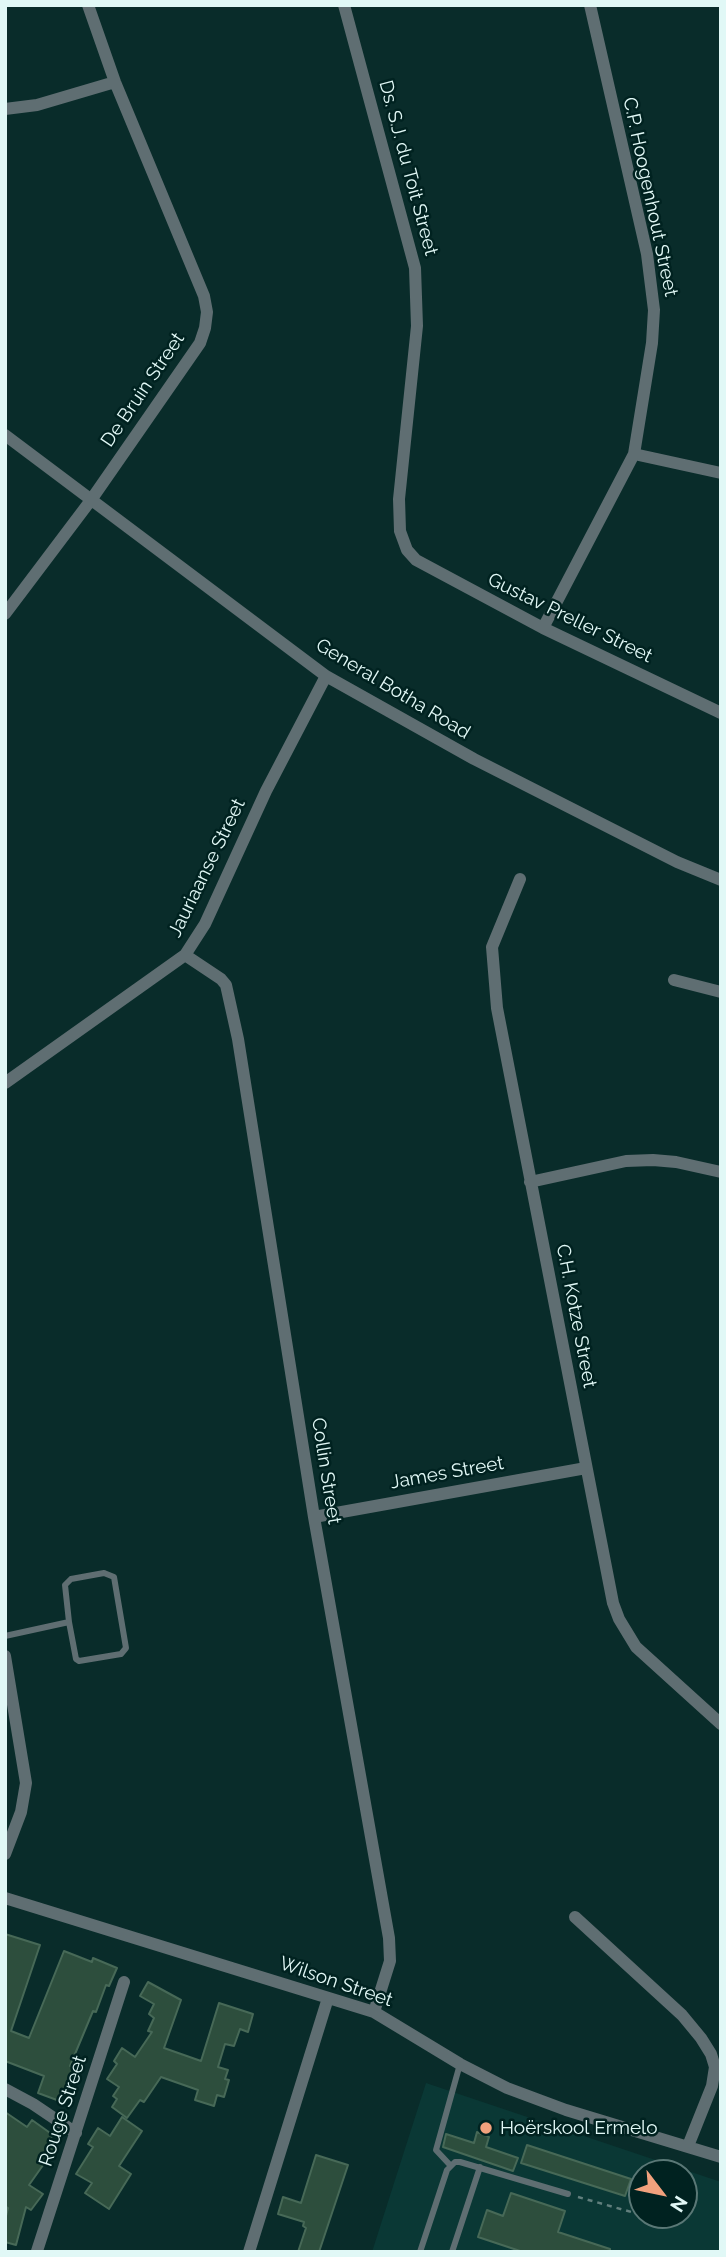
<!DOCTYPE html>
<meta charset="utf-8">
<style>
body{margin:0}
#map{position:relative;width:726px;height:2257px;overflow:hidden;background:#092c2a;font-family:Raleway,sans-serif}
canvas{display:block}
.frame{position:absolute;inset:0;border:7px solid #e1f8f6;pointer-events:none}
.north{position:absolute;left:628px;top:2159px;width:70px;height:70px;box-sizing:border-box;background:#002220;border:2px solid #5a7876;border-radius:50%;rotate:122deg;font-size:19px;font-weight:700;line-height:28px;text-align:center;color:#e1f8f6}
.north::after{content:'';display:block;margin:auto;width:24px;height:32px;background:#f1a17d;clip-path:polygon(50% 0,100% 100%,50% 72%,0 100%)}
</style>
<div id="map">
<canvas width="726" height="2257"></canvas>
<div class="frame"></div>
<div class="north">N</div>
</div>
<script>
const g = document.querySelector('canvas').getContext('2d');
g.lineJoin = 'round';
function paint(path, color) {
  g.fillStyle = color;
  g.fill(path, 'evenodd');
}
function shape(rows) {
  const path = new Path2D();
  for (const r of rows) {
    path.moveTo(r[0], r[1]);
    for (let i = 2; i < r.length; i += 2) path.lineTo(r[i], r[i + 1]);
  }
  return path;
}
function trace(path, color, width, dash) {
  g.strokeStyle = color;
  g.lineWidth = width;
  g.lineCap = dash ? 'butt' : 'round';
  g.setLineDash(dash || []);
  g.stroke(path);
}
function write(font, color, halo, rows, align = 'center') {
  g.font = font + ' Raleway,sans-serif';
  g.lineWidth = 5;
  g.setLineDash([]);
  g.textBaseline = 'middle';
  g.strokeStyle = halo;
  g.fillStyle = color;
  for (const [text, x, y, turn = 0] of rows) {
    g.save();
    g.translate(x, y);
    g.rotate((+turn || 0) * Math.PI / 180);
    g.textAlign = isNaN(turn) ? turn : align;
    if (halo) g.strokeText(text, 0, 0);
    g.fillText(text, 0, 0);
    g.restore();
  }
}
paint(shape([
 [426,2083,721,2182,721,2252,372,2252],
 [642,2173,684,2173,684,2215,642,2215]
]), '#0a3835');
const building = shape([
 [5,1934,40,1945,11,2031,29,2038,64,1951,92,1962,93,1958,117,1968,109,1986,106,1985,96,2012,93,2011,70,2066,78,2069,65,2103,38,2093,44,2076,5,2061,5,1934],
 [148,1982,181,2000,164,2048,201,2061,219,2003,253,2014,248,2032,240,2029,234,2046,225,2044,218,2067,228,2070,225,2079,229,2080,224,2097,217,2095,214,2106,195,2100,198,2090,161,2077,144,2102,140,2100,127,2118,112,2107,117,2099,113,2096,119,2087,107,2079,117,2064,114,2061,122,2048,135,2057,152,2032,148,2031,154,2018,149,2014,154,2004,140,1996,148,1982],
 [5,2112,27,2127,32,2120,53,2135,50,2139,58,2144,29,2185,43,2194,31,2210,26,2207,16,2245,5,2242,5,2220,8,2208,5,2206,5,2112],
 [122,2117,142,2131,119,2166,131,2174,109,2209,85,2193,92,2183,76,2174,93,2147,88,2144,98,2128,110,2136,122,2117],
 [477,2132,489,2137,486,2147,518,2158,513,2171,443,2147,446,2134,474,2143,477,2132],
 [527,2145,631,2179,625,2196,521,2163,527,2145],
 [316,2155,348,2165,319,2252,298,2252,306,2228,303,2226,304,2222,278,2214,283,2197,301,2203,316,2155],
 [511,2193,565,2211,558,2232,610,2249,610,2252,523,2252,478,2237,487,2210,503,2216,511,2193]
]);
paint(building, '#2d4e3d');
trace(building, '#476957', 2);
trace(shape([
 [578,2197,642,2215]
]), '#617f7d', 2.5, [5, 5]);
trace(shape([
 [104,1573,114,1577,126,1648,121,1654,79,1661,76,1659,69,1622,65,1585,71,1579,104,1573],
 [5,1636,69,1622],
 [450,2165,436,2150,460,2064],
 [420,2252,447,2170,455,2162,460,2162,568,2194],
 [452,2252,480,2167]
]), '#5f6e72', 6);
trace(shape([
 [344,5,415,268,417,326,399,499,400,531,407,550,416,560,543,628,721,713],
 [5,109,37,105,115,82],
 [5,435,326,676,474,759,677,862,721,880],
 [634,454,721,473],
 [5,614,91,500,200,343,205,328,207,312,204,296,115,82,88,5],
 [543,628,634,454,652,343,654,310,647,254,590,5],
 [520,879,492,947,497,1008,613,1603,619,1619,636,1647,721,1724],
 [185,955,221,979,226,985,238,1039,314,1517,389,1938,390,1961,374,2012],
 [674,980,721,992],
 [5,1083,185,955,205,924,266,791,326,676],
 [530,1182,626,1161,653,1160,676,1162,721,1172],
 [314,1517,586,1468],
 [5,1656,26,1783,21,1812,5,1854],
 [5,1898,374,2012,460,2064,507,2088,566,2110,721,2157],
 [575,1917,682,2015,701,2038,711,2054,715,2067,712,2086,688,2146],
 [5,2089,33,2104,76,2133],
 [37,2251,124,1982],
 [249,2252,328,1998]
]), '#5f6e72', 12);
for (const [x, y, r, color] of [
 [486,2128,7,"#f1a17d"]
]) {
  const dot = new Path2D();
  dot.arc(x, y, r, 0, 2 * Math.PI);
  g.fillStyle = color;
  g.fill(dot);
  trace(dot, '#002220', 2.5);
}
write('19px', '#e1f8f6', '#002220', [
 ["Ds. S.J. du Toit Street",408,168,75],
 ["C.P. Hoogenhout Street",650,197,78],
 ["De Bruin Street",143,390,-56],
 ["Gustav Preller Street",570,618,26],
 ["General Botha Road",393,689,31],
 ["Jauriaanse Street",207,868,-64],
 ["C.H. Kotze Street",576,1316,79],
 ["Collin Street",326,1471,81],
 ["James Street",447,1473,-10],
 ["Wilson Street",336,1982,19],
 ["Rouge Street",63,2111,-72]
]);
write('19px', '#e1f8f6', '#002220', [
 ["Hoërskool Ermelo",500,2128]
], 'left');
</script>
